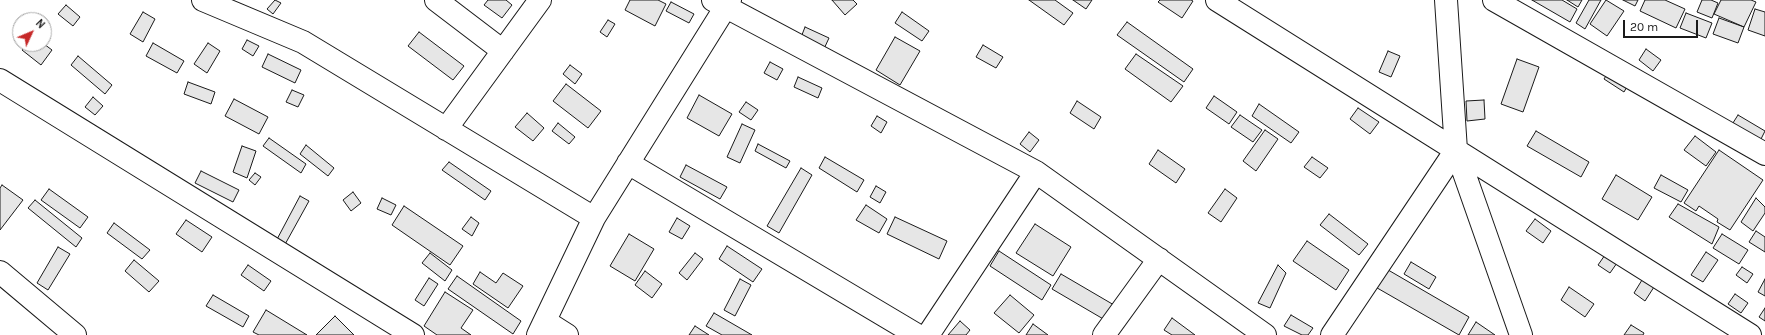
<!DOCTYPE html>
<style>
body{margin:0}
#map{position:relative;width:1765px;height:335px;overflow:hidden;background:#fff;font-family:Karla,sans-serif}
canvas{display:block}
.north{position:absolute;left:12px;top:12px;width:40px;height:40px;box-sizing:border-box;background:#fff;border:1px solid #a3a3a3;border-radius:50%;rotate:46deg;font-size:11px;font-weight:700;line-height:16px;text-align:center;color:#1a1a1a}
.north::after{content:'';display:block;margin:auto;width:14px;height:18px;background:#c62828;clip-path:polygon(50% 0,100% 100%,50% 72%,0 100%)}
.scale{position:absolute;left:1623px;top:20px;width:75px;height:18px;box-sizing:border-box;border:2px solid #1a1a1a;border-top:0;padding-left:5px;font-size:12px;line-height:14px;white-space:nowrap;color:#1a1a1a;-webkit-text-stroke:3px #fff;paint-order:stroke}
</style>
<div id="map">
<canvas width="1765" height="335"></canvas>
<div class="north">N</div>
<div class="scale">20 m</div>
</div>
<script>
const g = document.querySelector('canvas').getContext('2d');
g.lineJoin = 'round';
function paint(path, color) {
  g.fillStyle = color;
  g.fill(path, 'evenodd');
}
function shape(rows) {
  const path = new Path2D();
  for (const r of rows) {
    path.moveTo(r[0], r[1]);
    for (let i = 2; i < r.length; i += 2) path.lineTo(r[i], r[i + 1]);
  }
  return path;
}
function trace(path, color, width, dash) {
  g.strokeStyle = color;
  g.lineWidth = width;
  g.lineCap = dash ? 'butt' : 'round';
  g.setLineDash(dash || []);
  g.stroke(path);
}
const building = shape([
 [275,0,281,3,273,14,267,9,275,0],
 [488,0,506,0,512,5,502,18,484,5,488,0],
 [630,0,658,0,666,4,655,26,625,10,630,0],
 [832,0,853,0,857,4,845,15,832,0],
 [1029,0,1055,0,1073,13,1064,25,1029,0],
 [1073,0,1092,0,1086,9,1073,0],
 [1160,0,1191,0,1193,1,1182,18,1158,2,1160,0],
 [1532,0,1562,0,1577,9,1570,22,1532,0],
 [1567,0,1582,0,1578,7,1567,0],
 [1589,0,1601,0,1585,29,1576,23,1589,0],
 [1606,0,1624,11,1607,36,1590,24,1606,0],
 [1623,0,1638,0,1635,6,1623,0],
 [1645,0,1665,0,1685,9,1676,28,1640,11,1645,0],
 [1702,0,1711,0,1718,3,1712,18,1697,12,1702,0],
 [1721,0,1751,0,1756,2,1744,27,1714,14,1721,0],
 [671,2,694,14,689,23,666,11,671,2],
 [66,5,80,17,73,26,58,14,66,5],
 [1755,9,1765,12,1765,36,1748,30,1755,9],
 [143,12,155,19,143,42,130,34,143,12],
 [902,12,929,31,922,41,895,23,902,12],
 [1686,13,1712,23,1706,38,1680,28,1686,13],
 [1719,18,1744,27,1738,43,1713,34,1719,18],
 [608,20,615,24,607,37,600,32,608,20],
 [1127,22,1193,69,1184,82,1117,35,1127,22],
 [805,27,829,38,823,51,800,40,805,27],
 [419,32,464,66,453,80,408,46,419,32],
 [895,37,920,51,900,85,876,70,895,37],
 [247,40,259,46,253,56,242,49,247,40],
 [153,43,184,61,177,73,146,56,153,43],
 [208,43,220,51,207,73,194,64,208,43],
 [27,44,44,44,52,50,41,65,22,50,27,44],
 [983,45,1003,57,996,68,976,57,983,45],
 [1646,49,1661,60,1653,71,1639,60,1646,49],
 [1388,51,1400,56,1391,77,1379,72,1388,51],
 [268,54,301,70,295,83,262,67,268,54],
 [1136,54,1183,86,1171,102,1125,69,1136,54],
 [78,56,112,85,105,94,71,65,78,56],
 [1517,59,1539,67,1523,112,1501,104,1517,59],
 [770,62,783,69,777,80,764,73,770,62],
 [570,65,582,74,575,84,563,74,570,65],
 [1609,71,1629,83,1624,92,1604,79,1609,71],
 [798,77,822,88,818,98,794,87,798,77],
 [188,82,215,92,211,104,184,94,188,82],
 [566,84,601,111,588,128,553,101,566,84],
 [292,90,304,95,298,107,286,102,292,90],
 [699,95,732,114,719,136,687,118,699,95],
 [1214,96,1237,112,1229,124,1206,108,1214,96],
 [93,97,103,106,95,115,85,107,93,97],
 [234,99,268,117,259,134,225,116,234,99],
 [1484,100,1485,119,1467,121,1466,101,1484,100],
 [1077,101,1101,117,1094,129,1070,113,1077,101],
 [746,102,758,110,751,120,739,112,746,102],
 [1259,104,1299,132,1291,143,1252,116,1259,104],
 [1358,108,1379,122,1370,134,1350,119,1358,108],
 [527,113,544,128,533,141,515,127,527,113],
 [1240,115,1262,130,1253,142,1231,127,1240,115],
 [1738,115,1765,131,1759,143,1731,126,1738,115],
 [877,116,887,122,881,133,871,126,877,116],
 [558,123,575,137,569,144,552,131,558,123],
 [742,124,755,130,740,163,727,157,742,124],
 [1265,130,1278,139,1256,171,1243,161,1265,130],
 [1536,131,1589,162,1581,177,1527,146,1536,131],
 [1029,132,1039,140,1030,152,1020,144,1029,132],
 [1695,136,1716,152,1706,166,1684,150,1695,136],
 [269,138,306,164,301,173,263,146,269,138],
 [758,144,790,161,786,168,755,151,758,144],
 [306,145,334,168,328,176,300,154,306,145],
 [242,146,256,151,247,178,233,172,242,146],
 [1158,150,1185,169,1176,183,1149,164,1158,150],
 [1719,150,1763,180,1730,230,1717,222,1718,219,1699,206,1696,211,1684,203,1719,150],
 [825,157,864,180,857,192,819,168,825,157],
 [1312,157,1328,168,1320,178,1304,167,1312,157],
 [449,162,491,191,485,200,442,170,449,162],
 [686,165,727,187,720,199,680,177,686,165],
 [801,168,812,175,779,233,767,226,801,168],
 [201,171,239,190,233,202,195,183,201,171],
 [255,173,261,177,255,185,249,180,255,173],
 [1616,175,1652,197,1638,220,1602,199,1616,175],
 [1661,175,1688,190,1681,202,1654,188,1661,175],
 [2,185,23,200,0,230,0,188,2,185],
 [876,186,886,192,880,203,870,197,876,186],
 [49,189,88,217,80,228,41,200,49,189],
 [1225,189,1237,198,1221,222,1208,213,1225,189],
 [353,192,361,203,351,211,343,200,353,192],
 [300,196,309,201,283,248,275,243,300,196],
 [382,198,396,205,391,215,377,209,382,198],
 [1756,198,1765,207,1765,213,1753,231,1741,222,1756,198],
 [35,200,82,238,76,247,28,208,35,200],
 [1678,204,1719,227,1712,244,1669,217,1678,204],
 [866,205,887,219,879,233,856,220,866,205],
 [404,206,463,246,450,265,392,225,404,206],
 [1329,214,1368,244,1359,255,1320,225,1329,214],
 [471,217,479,223,472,236,462,229,471,217],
 [895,217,947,241,939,259,887,234,895,217],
 [677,218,690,226,682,239,669,232,677,218],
 [1535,219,1551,231,1543,243,1526,231,1535,219],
 [186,220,212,237,202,252,176,234,186,220],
 [114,223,150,250,142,259,107,233,114,223],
 [1035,224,1071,247,1053,276,1016,253,1035,224],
 [1756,231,1765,237,1765,252,1749,242,1756,231],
 [629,234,654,249,635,281,610,266,629,234],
 [1722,234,1748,250,1739,264,1713,248,1722,234],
 [1307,241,1349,270,1336,290,1293,261,1307,241],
 [727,246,762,269,753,282,719,259,727,246],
 [58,247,70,254,48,290,37,283,58,247],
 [999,251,1051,285,1042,300,990,266,999,251],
 [1706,252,1718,260,1703,282,1691,275,1706,252],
 [430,253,452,270,445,281,422,263,430,253],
 [695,253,703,259,687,280,679,273,695,253],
 [1605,255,1617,263,1610,273,1598,265,1605,255],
 [134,260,159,281,149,292,125,271,134,260],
 [1411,262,1436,277,1429,289,1404,274,1411,262],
 [248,265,271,281,264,291,241,275,248,265],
 [1278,265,1286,273,1270,308,1258,303,1278,265],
 [1383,267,1469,317,1459,335,1372,285,1383,267],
 [1742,267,1753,274,1747,283,1736,275,1742,267],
 [645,271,662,284,652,298,635,285,645,271],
 [480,272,496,283,503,273,523,286,508,308,473,284,480,272],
 [1061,274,1114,305,1105,320,1052,289,1061,274],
 [457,276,521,321,513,334,448,289,457,276],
 [429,278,438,284,424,306,415,300,429,278],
 [740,279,751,285,735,316,724,310,740,279],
 [1765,279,1765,296,1758,292,1765,279],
 [1642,280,1654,287,1645,301,1634,293,1642,280],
 [1569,287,1594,304,1585,317,1561,300,1569,287],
 [445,292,473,310,461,328,471,335,437,335,424,326,445,292],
 [1735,294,1748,303,1741,313,1728,304,1735,294],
 [213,295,249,316,243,327,206,306,213,295],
 [1010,295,1034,315,1019,333,994,313,1010,295],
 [1765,308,1765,321,1759,317,1765,308],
 [266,310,307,335,259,335,253,332,266,310],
 [714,313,752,335,722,335,706,326,714,313],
 [1291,315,1313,328,1308,335,1302,335,1284,326,1291,315],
 [335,316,354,335,316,335,335,316],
 [1172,318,1195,335,1172,335,1164,330,1172,318],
 [960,321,970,330,966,335,948,335,960,321],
 [1476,322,1495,335,1468,335,1476,322],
 [1033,324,1048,335,1026,335,1033,324],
 [1631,325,1644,333,1643,335,1624,335,1631,325],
 [695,326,709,335,689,335,695,326]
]);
paint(building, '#e6e6e6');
trace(building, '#1a1a1a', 1);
const minor = shape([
 [203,0,303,42,594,218],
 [436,0,503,51],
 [713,0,1036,172,1265,335],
 [1217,0,1750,335],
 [1446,0,1456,150,1521,335],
 [1494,0,1765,154],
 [0,80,413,335],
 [446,129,540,0],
 [628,163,917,335],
 [0,272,75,335],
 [545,321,567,335],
 [538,335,594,218,730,0],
 [928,335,1036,172],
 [1104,335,1159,259],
 [1332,335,1456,150]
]);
trace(minor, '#1a1a1a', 24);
trace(minor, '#fff', 22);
</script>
